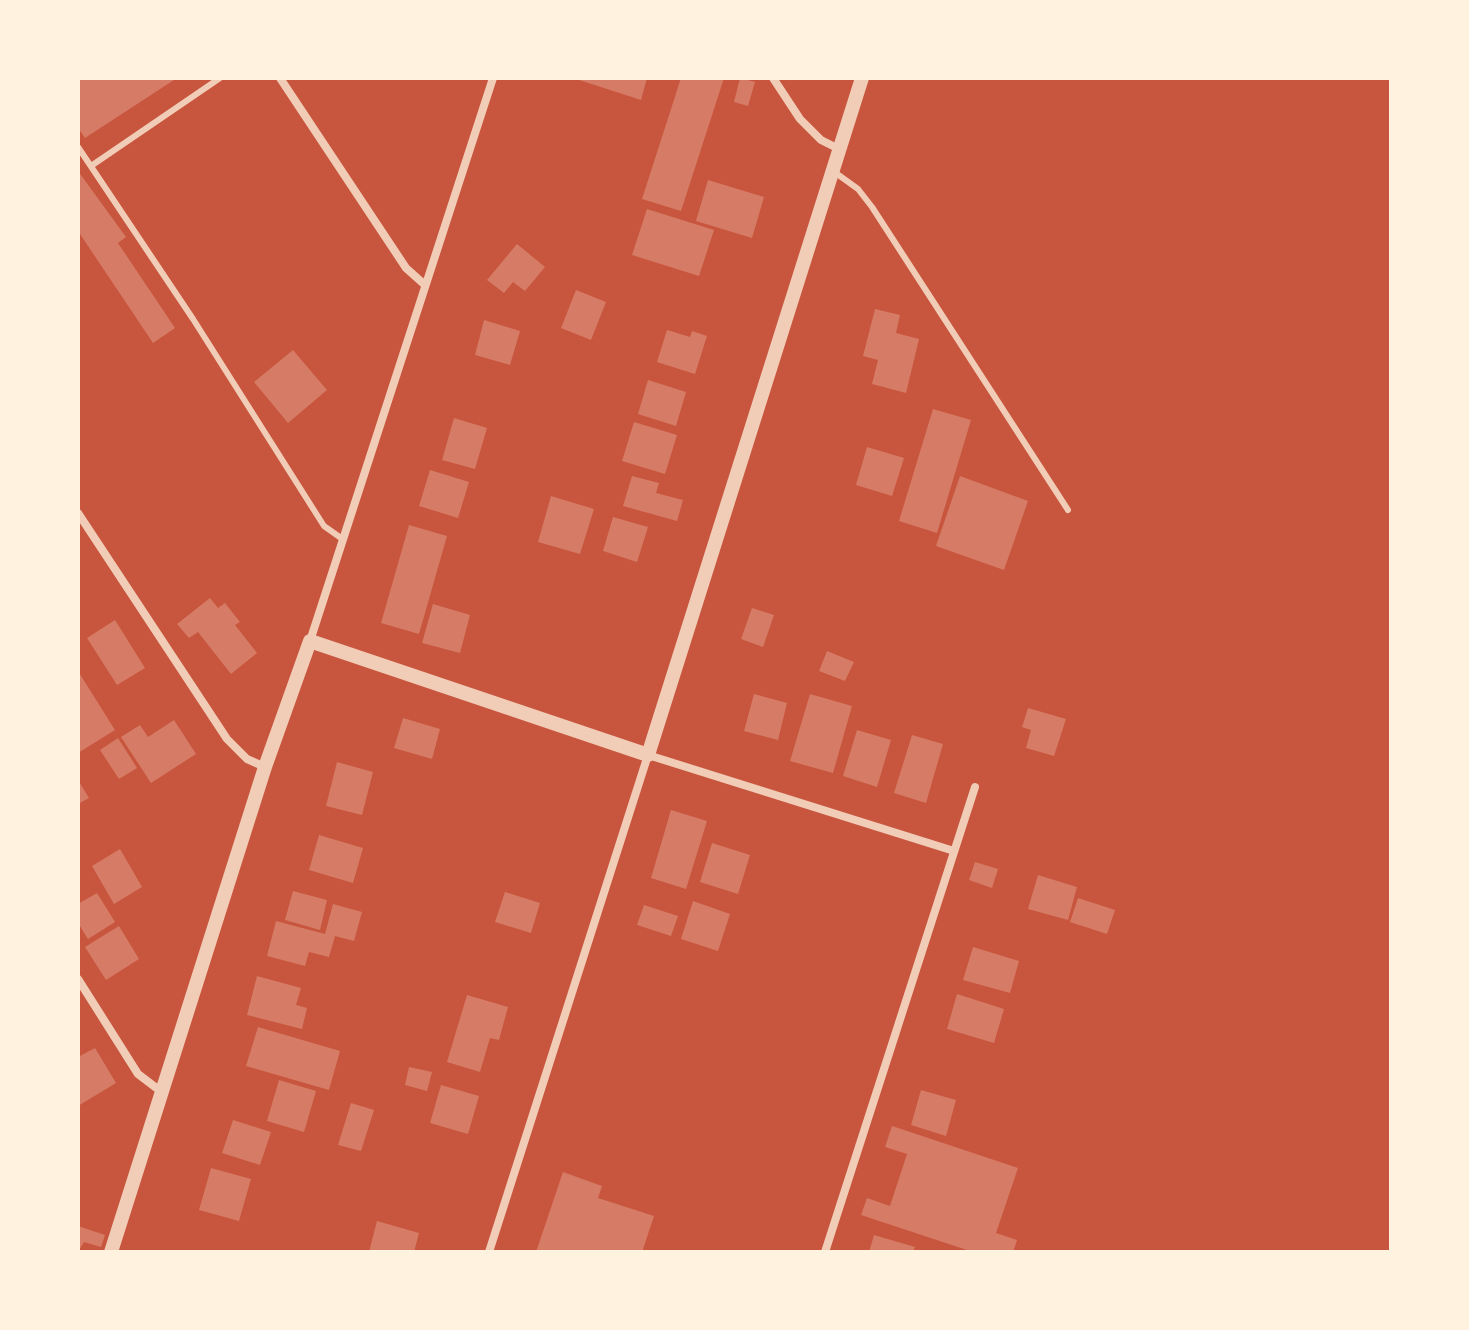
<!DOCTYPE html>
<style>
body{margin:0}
#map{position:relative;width:1469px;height:1330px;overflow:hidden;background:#c8553d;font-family:"Noto Serif",serif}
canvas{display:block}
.frame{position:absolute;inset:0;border:80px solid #fff3e0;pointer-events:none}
</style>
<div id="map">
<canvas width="1469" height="1330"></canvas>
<div class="frame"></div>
</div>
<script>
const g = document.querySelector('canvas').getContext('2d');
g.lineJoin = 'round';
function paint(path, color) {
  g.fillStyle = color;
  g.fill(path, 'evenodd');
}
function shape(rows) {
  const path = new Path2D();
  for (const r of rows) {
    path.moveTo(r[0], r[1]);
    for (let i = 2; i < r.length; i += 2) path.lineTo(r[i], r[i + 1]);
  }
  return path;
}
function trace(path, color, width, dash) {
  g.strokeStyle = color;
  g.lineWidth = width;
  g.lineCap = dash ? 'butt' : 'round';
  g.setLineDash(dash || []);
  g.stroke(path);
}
paint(shape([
 [79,78,177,78,85,138,78,128],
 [573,78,647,78,641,100],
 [681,78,724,78,681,211,642,199],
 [740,78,755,82,748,106,734,102],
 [78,171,126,237,118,243,175,328,153,343,78,231],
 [708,180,764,197,752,238,696,221],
 [647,209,714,230,699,276,632,255],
 [517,244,545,267,525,291,513,282,504,293,487,280],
 [576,290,606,302,591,340,561,328],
 [875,309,900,315,896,333,919,339,906,393,872,384,878,360,863,356],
 [484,320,520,331,510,365,475,355],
 [667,330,690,337,692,331,707,336,695,374,657,362],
 [293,350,327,390,288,423,254,382],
 [648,380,686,392,676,426,638,414],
 [933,409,971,420,937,533,899,521],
 [454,418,487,428,475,469,442,460],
 [634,422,677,435,665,474,622,461],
 [867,447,904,458,892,496,856,485],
 [430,470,469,482,458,518,419,506],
 [632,476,659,483,656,493,683,500,677,521,623,506],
 [960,476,1028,501,1004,570,936,546],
 [551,496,594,509,580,554,538,542],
 [613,517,648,527,637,562,603,551],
 [409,525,447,536,419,634,381,623],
 [210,598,218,608,225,603,240,622,235,625,257,653,231,674,198,632,189,638,177,624],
 [433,604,470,615,460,653,422,643],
 [752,608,774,615,763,647,741,639],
 [115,620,145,668,117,685,87,638],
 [827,651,854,662,845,681,819,671],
 [78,671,115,730,78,753],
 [754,694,787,703,778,740,744,731],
 [810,694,852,706,833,773,790,761],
 [1028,708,1066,719,1054,756,1026,748,1031,730,1022,727],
 [403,718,440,729,432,759,394,748],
 [174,720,196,754,151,783,121,737,140,725,148,737],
 [857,730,891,740,877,787,843,776],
 [912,735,943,744,926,803,894,793],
 [118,738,137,768,119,779,100,750],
 [337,762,373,772,362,815,326,806],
 [78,780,89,798,78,804],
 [671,810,707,821,686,889,651,878],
 [319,835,363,848,353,883,309,870],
 [712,843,750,855,738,894,700,882],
 [120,849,142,887,114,904,92,866],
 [975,862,998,869,992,888,969,880],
 [1038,875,1077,887,1068,920,1028,909],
 [293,891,327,900,320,930,285,920],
 [505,892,540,903,531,933,495,922],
 [97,893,115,922,88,939,78,923,78,904],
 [1078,898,1115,910,1107,934,1070,922],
 [693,901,730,914,718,951,681,939],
 [333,904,362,912,354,941,335,936,329,957,309,952,305,966,267,956,276,921,325,934],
 [644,905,678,916,671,936,637,925],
 [119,926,139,959,106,980,85,947],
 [973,947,1019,961,1010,993,963,980],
 [257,976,301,988,296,1005,307,1008,302,1029,247,1015],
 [957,994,1004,1009,994,1043,947,1029],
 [467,995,508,1007,499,1040,490,1038,480,1072,447,1062],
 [258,1027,340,1051,329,1090,246,1066],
 [95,1048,116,1083,78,1106,78,1057],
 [409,1067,432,1072,427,1091,405,1085],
 [279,1080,316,1091,304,1132,267,1121],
 [441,1085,479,1096,468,1134,430,1123],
 [921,1090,956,1100,946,1136,911,1125],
 [351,1103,374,1110,361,1151,338,1145],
 [233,1120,271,1132,260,1165,222,1153],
 [892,1126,1018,1168,996,1233,1017,1240,1013,1252,973,1252,861,1215,867,1198,890,1206,907,1154,885,1147],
 [211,1168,251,1179,239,1221,199,1210],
 [563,1172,602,1186,598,1198,654,1216,642,1252,536,1252],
 [377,1221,419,1233,414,1252,369,1252],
 [78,1226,105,1235,101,1247,84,1242,78,1252],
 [874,1235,915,1247,913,1252,869,1252]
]), '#d67c66');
trace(shape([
 [78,147,193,319,324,526,341,538],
 [91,166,220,78],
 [833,171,858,189,872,207,1068,510]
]), '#f1ccb7', 6);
trace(shape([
 [280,78,406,268,425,285],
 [773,78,800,119,821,140,839,149],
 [78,513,227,739,247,759,265,767],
 [310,641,493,78],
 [78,979,138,1074,163,1093],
 [489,1252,648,755,954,851],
 [825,1252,975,787]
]), '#f1ccb7', 8);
trace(shape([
 [111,1252,265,767,310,641,648,755,862,78]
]), '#f1ccb7', 14);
</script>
